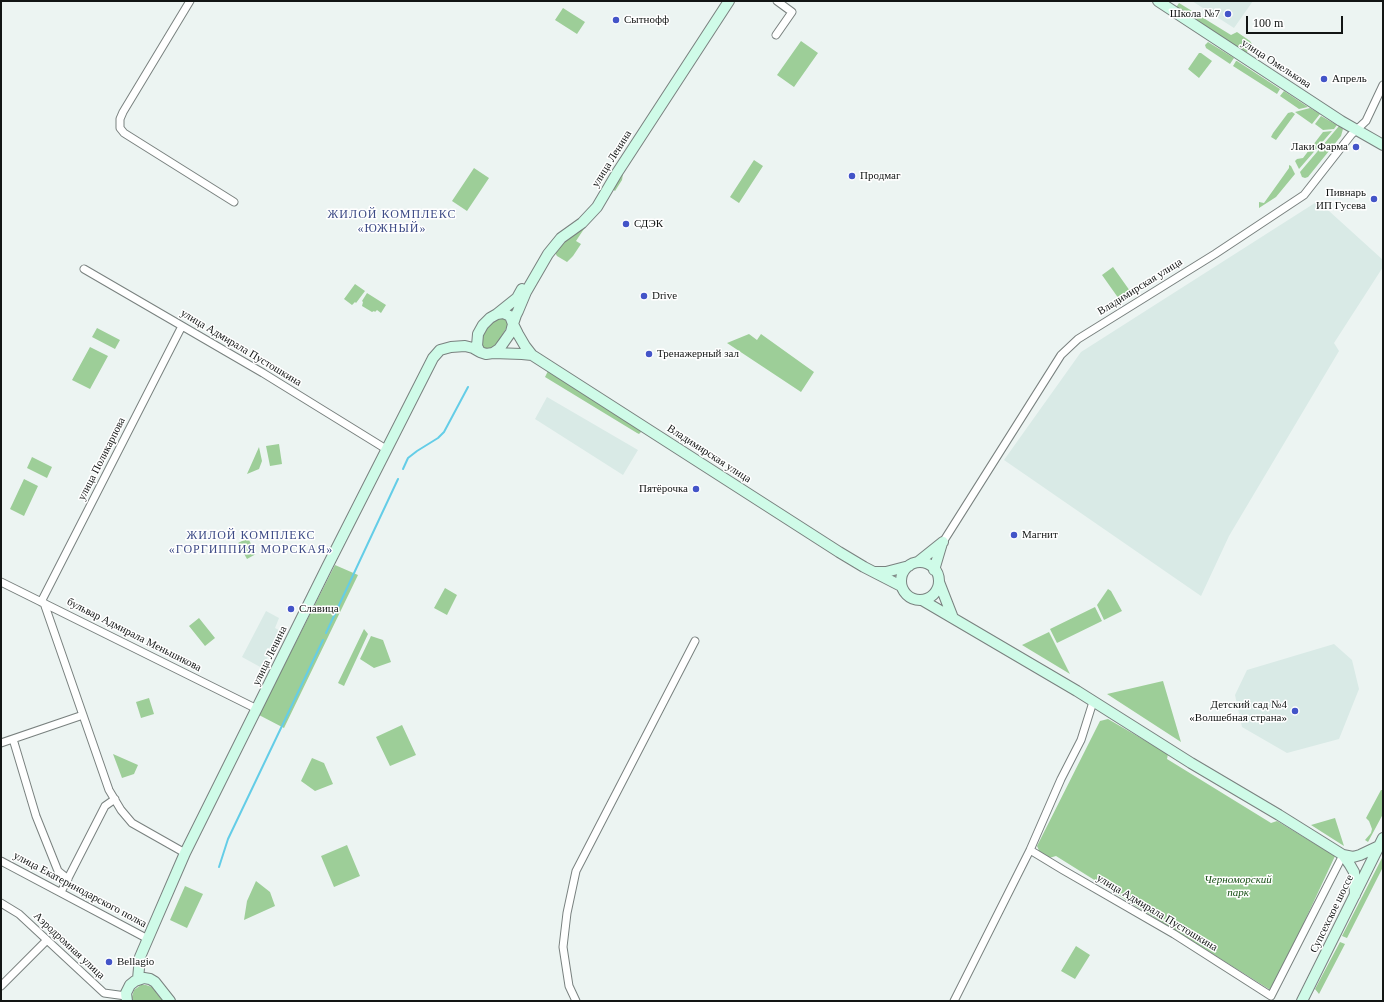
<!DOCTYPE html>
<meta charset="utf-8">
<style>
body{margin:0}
#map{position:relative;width:1384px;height:1002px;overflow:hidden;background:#ecf4f2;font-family:"Times New Roman",serif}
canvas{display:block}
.frame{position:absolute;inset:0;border:2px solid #121514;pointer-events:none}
.scale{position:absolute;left:1246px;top:16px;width:97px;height:18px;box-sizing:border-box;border:2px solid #121514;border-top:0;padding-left:5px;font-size:12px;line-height:14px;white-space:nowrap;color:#121514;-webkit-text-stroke:3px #fff;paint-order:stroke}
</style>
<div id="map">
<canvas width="1384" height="1002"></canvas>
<div class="frame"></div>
<div class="scale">100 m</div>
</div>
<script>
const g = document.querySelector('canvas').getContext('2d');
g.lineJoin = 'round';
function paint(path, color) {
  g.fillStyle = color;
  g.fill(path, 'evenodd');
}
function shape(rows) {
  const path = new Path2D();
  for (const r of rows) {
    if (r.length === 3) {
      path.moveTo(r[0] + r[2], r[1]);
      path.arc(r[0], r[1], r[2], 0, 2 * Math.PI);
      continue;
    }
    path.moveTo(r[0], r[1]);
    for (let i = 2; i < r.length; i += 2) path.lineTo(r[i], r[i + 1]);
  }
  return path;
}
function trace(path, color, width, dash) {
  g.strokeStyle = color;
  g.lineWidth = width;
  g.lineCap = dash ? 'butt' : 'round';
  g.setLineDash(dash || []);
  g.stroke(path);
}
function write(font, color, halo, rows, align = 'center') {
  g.font = font + ' "Times New Roman",serif';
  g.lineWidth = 3;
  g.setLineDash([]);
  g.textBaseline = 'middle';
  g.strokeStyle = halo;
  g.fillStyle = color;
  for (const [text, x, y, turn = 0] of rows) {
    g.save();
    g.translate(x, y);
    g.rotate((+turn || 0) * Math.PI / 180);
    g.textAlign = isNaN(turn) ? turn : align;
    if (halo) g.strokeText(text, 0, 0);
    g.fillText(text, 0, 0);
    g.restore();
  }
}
paint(shape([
 [1192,1,1253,1,1234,28],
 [1318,201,1383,260,1383,267,1334,343,1339,351,1229,536,1201,596,1004,460,1081,352],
 [547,397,638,450,623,475,535,419],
 [266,611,279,618,275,628,281,631,262,668,242,657],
 [1334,644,1352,660,1359,689,1339,739,1287,753,1242,727,1235,695,1247,670]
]), '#d9eae6');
paint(shape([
 [1179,3,1231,35,1237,32,1250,41,1252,44,1251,47,1246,53,1175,9],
 [563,8,585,22,577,34,555,20],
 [801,41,818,53,794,87,777,75],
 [1208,42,1234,58,1230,64,1206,48,1205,45],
 [1199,53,1201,53,1212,61,1199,78,1188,69],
 [1236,61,1237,61,1280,89,1277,94,1233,66],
 [1284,91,1308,107,1299,109,1280,96],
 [1310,108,1320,114,1312,124,1295,112],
 [1292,112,1295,114,1276,140,1271,137,1273,133,1288,113],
 [1321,116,1337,125,1334,129,1323,130,1315,124],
 [1339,126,1343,129,1341,136,1308,177,1305,178,1302,177,1300,172],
 [1332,131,1299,169,1295,161,1297,159,1303,158,1323,132],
 [754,160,763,166,739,203,730,197],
 [1289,165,1291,166,1295,174,1276,197,1259,208,1259,202,1264,203,1289,168],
 [474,168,489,178,467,211,452,201],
 [620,173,623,174,622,180,615,191,611,188,576,241,581,244,573,256,567,262,557,256,554,251,582,224],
 [1113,267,1130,291,1119,299,1102,275],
 [355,284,365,291,356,303,355,302,352,305,344,299],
 [367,293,386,305,381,313,377,310,375,312,374,311,372,312,362,306,363,302,362,301],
 [506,318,508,325,495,347,493,348,484,350,479,339,481,336,494,319],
 [97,328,120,340,115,349,92,337],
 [749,334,757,340,761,334,814,372,801,392,727,343],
 [90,347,108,356,90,389,72,380],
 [548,371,640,429,641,432,639,434,637,433,545,377],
 [279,444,282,464,270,466,266,446],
 [259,447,262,461,259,469,247,474],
 [32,457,52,467,47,478,27,468],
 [24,479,38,486,24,516,10,509],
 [248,538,256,554,247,559,238,543],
 [335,565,358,575,284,728,259,715],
 [445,588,457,595,447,615,434,608],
 [1108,589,1111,591,1122,611,1104,620,1097,605],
 [1095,607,1102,621,1057,643,1050,629],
 [199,618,215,638,205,646,189,626],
 [364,629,368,634,344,686,338,683],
 [1049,632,1070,674,1022,645],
 [371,636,383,640,391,662,374,668,360,659],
 [1163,681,1181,742,1107,694],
 [149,698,154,714,141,718,136,702],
 [1108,719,1168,754,1167,759,1271,823,1277,821,1335,856,1272,991,1056,856,1049,858,1040,853,1037,846,1100,721],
 [402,725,416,755,390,766,376,737],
 [113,754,138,765,134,774,122,778],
 [312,758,324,763,333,784,315,791,301,781],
 [1381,790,1383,790,1383,814,1368,842,1365,840,1371,833,1372,829,1369,821,1366,818],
 [1335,818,1344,846,1311,825],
 [347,845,360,876,334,887,321,856],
 [1383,856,1383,867,1347,938,1342,936],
 [256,881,270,892,275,906,244,920,247,901],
 [185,886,203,894,187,928,170,920],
 [1340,942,1345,944,1319,994,1315,989],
 [1076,946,1090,955,1075,979,1061,971],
 [141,985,146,985,152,987,163,1001,133,1001,132,997,134,990]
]), '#9dce98');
trace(shape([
 [403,469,408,458,417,451,438,438,444,432,468,387],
 [326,633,398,479],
 [219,867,228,839,323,640]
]), '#64cde7', 2);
const street = shape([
 [190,1,123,112,120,119,120,128,124,133,234,202],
 [776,35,792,12,777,1],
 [84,269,263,373,386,449],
 [943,542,1061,355,1078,339,1215,254,1304,195,1351,135,1366,121,1383,85],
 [1,582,257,709],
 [41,602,182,326],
 [44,603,109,790,121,810,132,823,185,853],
 [13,739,36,816,58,871,68,879],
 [1,743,83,715],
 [1030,850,1063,870,1174,934,1271,996,1343,855],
 [1,861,148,939],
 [61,892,105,806,115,799],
 [1,903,19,914,104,993,126,996],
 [1,986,46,941],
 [576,1001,569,986,563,947,567,913,576,871,695,641],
 [954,1001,1030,850,1061,779,1081,740,1093,702]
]);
const secondary = shape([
 [729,1,617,173,597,207,582,223,561,238,548,254,526,292,518,311,516,315,513,324,511,332,504,342,499,349,493,353,486,354,480,352,477,346,478,334,483,325,490,318,497,314,503,313,510,316,513,324,518,334,525,346,532,355,839,552,864,567,901,586],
 [1158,1,1341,121,1383,145],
 [497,314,517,298,522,289],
 [493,353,522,354,532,355],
 [918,562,943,542],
 [920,581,19],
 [934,570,942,543],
 [874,572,886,572,909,566],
 [939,582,953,618],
 [922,600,1077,691,1191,763,1279,815,1343,855,1350,865,1354,872,1355,895],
 [1343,855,1353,857,1360,855,1379,846],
 [138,979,140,957,143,950,185,853,327,567,433,358,440,350,451,347,465,346,473,348,480,352],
 [127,1001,126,993,130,985,135,981,144,978,150,979,155,982,170,1001],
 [1302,1001,1383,838]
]);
trace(street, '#79817f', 9);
trace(secondary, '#79817f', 12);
trace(street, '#fff', 7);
trace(secondary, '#cffbe8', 10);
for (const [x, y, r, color] of [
 [1228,14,4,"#4354c8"],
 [616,20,4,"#4354c8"],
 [1324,79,4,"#4354c8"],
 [1356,147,4,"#4354c8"],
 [852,176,4,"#4354c8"],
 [1374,199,4,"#4354c8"],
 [626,224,4,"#4354c8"],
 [644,296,4,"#4354c8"],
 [649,354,4,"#4354c8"],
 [696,489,4,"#4354c8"],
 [1014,535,4,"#4354c8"],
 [291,609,4,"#4354c8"],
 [1295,711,4,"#4354c8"],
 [109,962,4,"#4354c8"]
]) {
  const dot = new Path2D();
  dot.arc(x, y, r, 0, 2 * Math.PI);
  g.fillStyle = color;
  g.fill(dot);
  trace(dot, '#fff', 1.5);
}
write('11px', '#121514', '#fff', [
 ["Школа №7",1220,14,"right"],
 ["Сытнофф",624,20],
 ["Апрель",1332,79],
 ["Лаки Фарма",1348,147,"right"],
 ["Продмаг",860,176],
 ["Пивнарь",1366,193,"right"],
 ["ИП Гусева",1366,206,"right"],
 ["СДЭК",634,224],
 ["Drive",652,296],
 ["Тренажерный зал",657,354],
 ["Пятёрочка",688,489,"right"],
 ["Магнит",1022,535],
 ["Славица",299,609],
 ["Детский сад №4",1287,705,"right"],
 ["«Волшебная страна»",1287,718,"right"],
 ["Bellagio",117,962]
], 'left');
write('11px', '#121514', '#fff', [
 ["улица Омелькова",1276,64,33],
 ["улица Ленина",612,159,-58],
 ["Владимирская улица",1140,287,-32],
 ["улица Адмирала Пустошкина",241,348,31],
 ["Владимирская улица",709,454,33],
 ["улица Поликарпова",102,459,-63],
 ["бульвар Адмирала Меньшикова",134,635,27],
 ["улица Ленина",270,656,-64],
 ["улица Екатеринодарского полка",80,890,28],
 ["улица Адмирала Пустошкина",1157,913,31],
 ["Супсехское шоссе",1332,914,-64],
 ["Аэродромная улица",69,946,43]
]);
write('italic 11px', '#164e13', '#fff', [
 ["Черноморский",1238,880],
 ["парк",1238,893]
]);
g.letterSpacing = '1px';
write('12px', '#3d4b86', '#fff', [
 ["ЖИЛОЙ КОМПЛЕКС",392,215],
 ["«ЮЖНЫЙ»",392,229],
 ["ЖИЛОЙ КОМПЛЕКС",251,536],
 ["«ГОРГИППИЯ МОРСКАЯ»",251,550]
]);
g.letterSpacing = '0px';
</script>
